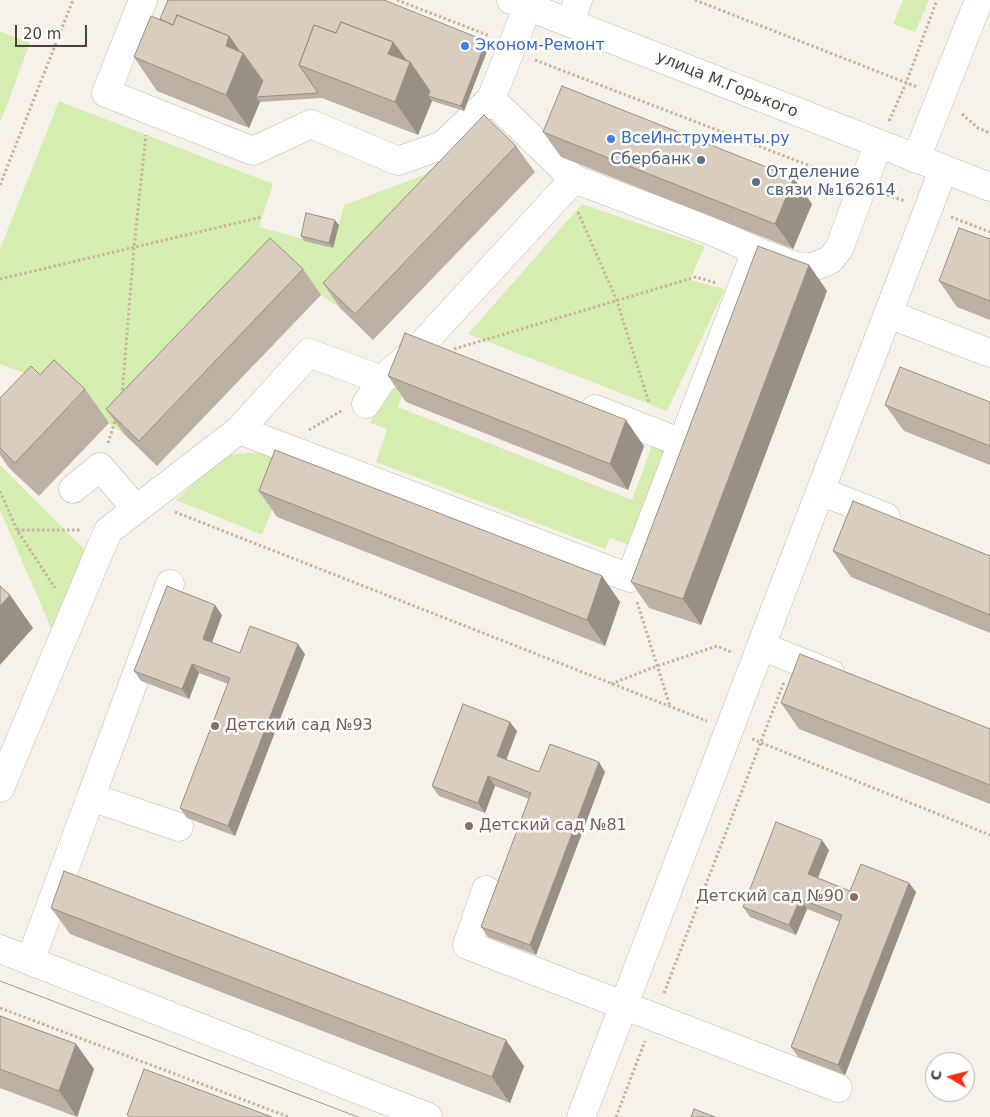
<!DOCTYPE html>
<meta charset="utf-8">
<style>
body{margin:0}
#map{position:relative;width:990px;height:1117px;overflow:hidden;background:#f6f2ea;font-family:"DejaVu Sans",sans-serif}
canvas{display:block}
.north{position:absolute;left:925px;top:1052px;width:50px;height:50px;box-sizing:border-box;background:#fff;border:1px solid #b7b3af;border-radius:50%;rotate:278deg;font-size:14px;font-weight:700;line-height:20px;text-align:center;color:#4b4237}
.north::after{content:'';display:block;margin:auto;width:18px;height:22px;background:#ff2e18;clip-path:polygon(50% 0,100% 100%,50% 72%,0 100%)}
.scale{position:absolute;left:15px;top:25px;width:72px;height:22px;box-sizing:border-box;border:2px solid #4b4237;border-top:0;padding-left:6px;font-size:15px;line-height:18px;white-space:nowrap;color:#4b4237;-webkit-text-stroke:4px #fff;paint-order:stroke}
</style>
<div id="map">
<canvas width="990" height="1117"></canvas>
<div class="north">С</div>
<div class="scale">20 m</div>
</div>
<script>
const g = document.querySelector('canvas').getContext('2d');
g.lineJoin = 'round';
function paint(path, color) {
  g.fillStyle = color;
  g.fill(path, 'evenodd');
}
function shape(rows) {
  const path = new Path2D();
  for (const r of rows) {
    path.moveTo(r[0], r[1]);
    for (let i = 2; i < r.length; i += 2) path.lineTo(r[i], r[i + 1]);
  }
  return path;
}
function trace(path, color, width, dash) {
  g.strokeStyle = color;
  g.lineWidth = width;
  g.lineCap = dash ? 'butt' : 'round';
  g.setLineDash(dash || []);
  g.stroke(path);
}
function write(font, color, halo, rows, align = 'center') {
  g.font = font + ' "DejaVu Sans",sans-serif';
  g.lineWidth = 5;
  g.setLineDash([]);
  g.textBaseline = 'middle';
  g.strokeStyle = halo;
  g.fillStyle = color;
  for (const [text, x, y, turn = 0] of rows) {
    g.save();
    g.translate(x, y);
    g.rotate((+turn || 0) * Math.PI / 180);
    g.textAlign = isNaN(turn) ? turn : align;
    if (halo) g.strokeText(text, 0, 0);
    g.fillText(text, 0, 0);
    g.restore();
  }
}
paint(shape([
 [903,0,929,0,915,32,893,24],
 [0,31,30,43,0,123],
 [59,101,273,184,259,227,333,247,344,205,424,175,473,133,341,309,321,295,125,435,109,423,78,393,0,364,0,249],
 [582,204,705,246,690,280,725,289,667,411,468,334],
 [414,365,398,407,632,500,653,443,665,448,668,459,635,547,610,538,605,549,376,462,387,429,370,423,387,386],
 [262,452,291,462,262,535,176,500,223,455],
 [0,465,85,550,52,630,0,510]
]), '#d5edb0');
const minor = shape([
 [143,0,106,93,253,151,311,124,398,161,443,145,491,99,528,6],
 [511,0,990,187],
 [570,23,578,0],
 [491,99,574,179],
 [916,159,979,0],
 [888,314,990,353],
 [366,404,382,380,423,343,574,179,714,232,756,251,796,266,813,267,830,260,839,249,878,145],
 [595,409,682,443],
 [239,430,630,578,756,251],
 [73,489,100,467,136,509],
 [820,491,886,517],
 [761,646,831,674],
 [0,788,108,531,239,430,309,353,382,380],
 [91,797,170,584],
 [486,890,467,945,838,1088],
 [0,949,428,1117],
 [30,961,91,797,179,827],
 [581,1117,943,170]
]);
trace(minor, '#c3b9ab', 29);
trace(shape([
 [397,0,490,36],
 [695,0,917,87],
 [535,60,839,177],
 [962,114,978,128,990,133],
 [889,121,906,83,937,0],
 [0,185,73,0],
 [887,195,905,201],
 [578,212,617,301,649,403],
 [951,217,990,232],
 [0,279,262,217],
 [454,349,696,277,716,283],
 [122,395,134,247,146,135],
 [309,430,343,410],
 [108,443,116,418],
 [0,491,17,530,55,588],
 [175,512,707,721],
 [17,530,80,530],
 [637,602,670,706],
 [611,684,657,666,717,646,731,652],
 [752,739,990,835],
 [664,993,784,682],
 [0,1008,289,1117],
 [616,1117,645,1041]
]), '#c6b49b', 3, [2.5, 2.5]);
trace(minor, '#fff', 28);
trace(shape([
 [0,981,358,1117]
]), '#999', 1);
paint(shape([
 [160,19,486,41,489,46,464,111,432,101,418,135,322,98,260,102,249,128,157,91,134,57],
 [543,132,812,204,793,249,561,157],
 [516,146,535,172,373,340,341,309,323,283],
 [339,225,333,248,304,241,301,236],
 [990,239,990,320,957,307,939,281],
 [809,265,827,291,701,625,649,608,631,582],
 [303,269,321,295,157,466,125,435,106,409],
 [40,375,85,389,109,423,39,496,9,468,0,455,0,398],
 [388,376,644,446,628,490,406,402],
 [990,402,990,465,904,431,885,405],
 [259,491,602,576,620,602,605,646,277,517],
 [833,551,990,556,990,633,851,577],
 [222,615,212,642,240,653,305,654,235,836,187,818,180,808,228,684,199,673,189,699,141,681,134,671],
 [781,703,990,729,990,804,799,729],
 [517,731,506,760,539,772,605,772,536,955,488,937,481,927,529,799,495,786,485,813,439,796,432,786],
 [829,850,818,878,850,891,909,883,916,892,845,1075,798,1057,791,1047,840,922,807,909,796,935,750,917,743,907],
 [51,908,524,1066,510,1103,70,934],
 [0,1016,76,1044,94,1069,77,1117,0,1088]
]), '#bbb0a3');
paint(shape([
 [229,36,243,53,266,86,256,97,260,102,249,128,226,95,226,46],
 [486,41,489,46,464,111,461,106],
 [393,42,410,62,434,96,428,96,432,101,418,135,395,102,388,54],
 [794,178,812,204,793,249,775,224],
 [335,220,339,225,333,248,329,243],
 [809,265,827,291,701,625,683,599],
 [626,420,644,446,628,490,610,464],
 [602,576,620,602,605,646,587,620],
 [10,595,33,628,0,665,0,606],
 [215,605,222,615,210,648,203,639],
 [298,644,305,654,235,836,228,826],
 [192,664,199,673,189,699,182,689],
 [510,722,517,731,504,766,497,756],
 [599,762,605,772,536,955,530,945],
 [488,776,495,786,485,813,478,803],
 [822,840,829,850,815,884,808,874],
 [909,883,916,892,845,1075,838,1065],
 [800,899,807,909,796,935,789,925],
 [506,1040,524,1066,510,1103,492,1077],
 [76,1044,94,1069,77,1117,59,1091]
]), '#989085');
const building = shape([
 [168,0,384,0,486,41,461,106,428,96,430,91,410,62,406,60,393,42,341,22,336,33,314,25,299,65,318,93,256,97,263,81,243,53,240,52,229,36,177,15,173,25,160,19,168,0],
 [177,15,229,36,226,46,243,53,226,95,134,57,151,16,173,25,177,15],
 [341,22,393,42,388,54,410,62,395,102,299,65,314,25,336,33,341,22],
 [562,86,794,178,775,224,543,132,562,86],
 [484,115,516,146,355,314,323,283,484,115],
 [306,213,335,220,329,243,301,236,306,213],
 [959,228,990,239,990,301,939,281,959,228],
 [270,238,303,269,139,441,106,409,270,238],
 [758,246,809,265,683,599,631,582,758,246],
 [405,333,626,420,610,464,388,376,405,333],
 [54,360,85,389,15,463,0,448,0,398,31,366,40,375,54,360],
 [900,367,990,402,990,446,885,405,900,367],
 [275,450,602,576,587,620,259,491,275,450],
 [853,501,990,556,990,615,833,551,853,501],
 [0,586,10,595,0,606,0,586],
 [167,586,215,605,203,639,240,653,250,626,298,644,228,826,180,808,230,678,192,664,182,689,134,671,167,586],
 [800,654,990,729,990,785,781,703,800,654],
 [463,704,510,722,497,756,539,772,550,744,599,762,530,945,481,927,531,793,488,776,478,803,432,786,463,704],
 [776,822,822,840,808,874,850,891,861,864,909,883,838,1065,791,1047,842,915,800,899,789,925,743,907,776,822],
 [64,871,506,1040,492,1077,51,908,64,871],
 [0,1016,76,1044,59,1091,0,1069,0,1016],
 [144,1069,272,1117,131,1117,127,1115,144,1069],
 [694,1109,715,1117,691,1117,694,1109]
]);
paint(building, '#d9cdbe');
trace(building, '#989085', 1);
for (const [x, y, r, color] of [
 [465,46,5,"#3f7fe0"],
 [611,139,5,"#3f7fe0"],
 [701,160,5,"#5c6f8a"],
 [756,182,5,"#5c6f8a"],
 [215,726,5,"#8d6e63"],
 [469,826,5,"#8d6e63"],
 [854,897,5,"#8d6e63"]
]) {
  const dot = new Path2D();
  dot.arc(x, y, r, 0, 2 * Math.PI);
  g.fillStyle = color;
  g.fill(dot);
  trace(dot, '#fff', 2);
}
write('16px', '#366cbe', '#fff', [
 ["Эконом-Ремонт",475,46],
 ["ВсеИнструменты.ру",621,139]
], 'left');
write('16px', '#4b4237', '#fff', [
 ["улица М.Горького",727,85,22]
]);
write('16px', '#4e5e75', '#fff', [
 ["Сбербанк",691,160],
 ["Отделение",766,173,"left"],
 ["связи №162614",766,191,"left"]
], 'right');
write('16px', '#785e54', '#fff', [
 ["Детский сад №93",225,726],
 ["Детский сад №81",479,826],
 ["Детский сад №90",844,897,"right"]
], 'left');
</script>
